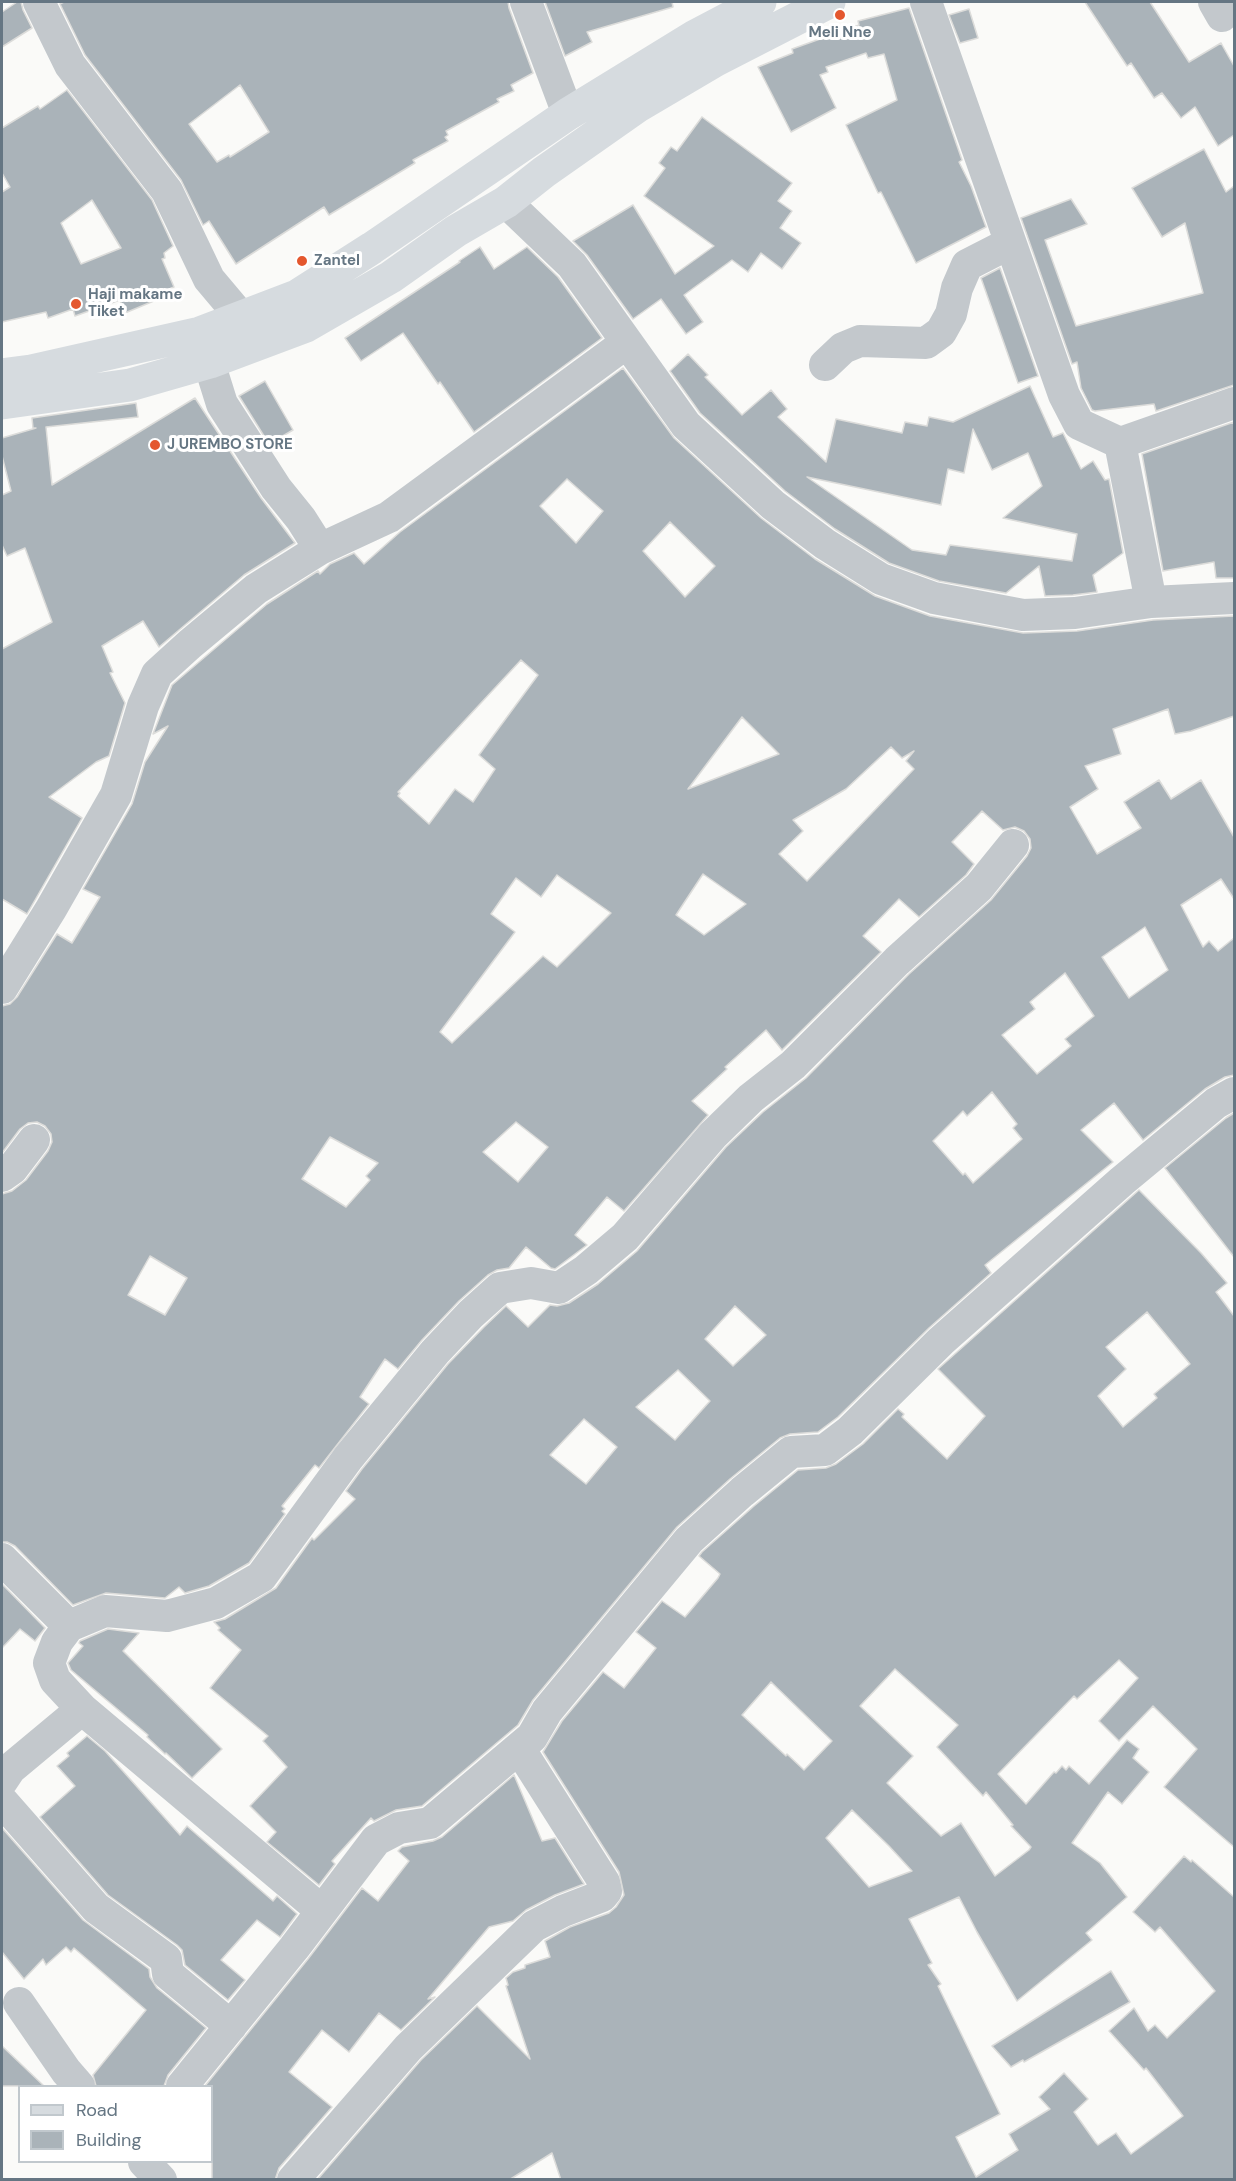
<!DOCTYPE html>
<style>
body{margin:0}
#map{position:relative;width:1236px;height:2181px;overflow:hidden;background:#fafaf8;font-family:"DM Sans",sans-serif}
canvas{display:block}
.frame{position:absolute;inset:0;border:3px solid #657683;pointer-events:none}
.legend{position:absolute;left:18px;top:2085px;width:195px;height:78px;box-sizing:border-box;background:#fff;border:2px solid #c1c8cd;margin:0;padding:8px 10px;list-style:none;font-size:18px;color:#657683}
.legend li{display:flex;align-items:center;gap:12px;height:30px}
.legend b{width:30px;border:2px solid #c1c8cd}
</style>
<div id="map">
<canvas width="1236" height="2181"></canvas>
<div class="frame"></div>
<ul class="legend">
<li><b style="height:8px;background:#d6dbdf"></b>Road</li>
<li><b style="height:16px;background:#aab3b9"></b>Building</li>
</ul>
</div>
<script>
const g = document.querySelector('canvas').getContext('2d');
g.lineJoin = 'round';
function paint(path, color) {
  g.fillStyle = color;
  g.fill(path, 'evenodd');
}
function shape(rows) {
  const path = new Path2D();
  for (const r of rows) {
    path.moveTo(r[0], r[1]);
    for (let i = 2; i < r.length; i += 2) path.lineTo(r[i], r[i + 1]);
  }
  return path;
}
function trace(path, color, width, dash) {
  g.strokeStyle = color;
  g.lineWidth = width;
  g.lineCap = dash ? 'butt' : 'round';
  g.setLineDash(dash || []);
  g.stroke(path);
}
function write(font, color, halo, rows, align = 'center') {
  g.font = font + ' "DM Sans",sans-serif';
  g.lineWidth = 6;
  g.setLineDash([]);
  g.textBaseline = 'middle';
  g.strokeStyle = halo;
  g.fillStyle = color;
  for (const [text, x, y, turn = 0] of rows) {
    g.save();
    g.translate(x, y);
    g.rotate((+turn || 0) * Math.PI / 180);
    g.textAlign = isNaN(turn) ? turn : align;
    if (halo) g.strokeText(text, 0, 0);
    g.fillText(text, 0, 0);
    g.restore();
  }
}
const building = shape([
 [17,2,21,2,23,10,32,28,2,47,2,12,17,2],
 [64,2,508,2,509,8,533,73,511,85,514,91,497,99,499,102,446,131,448,135,445,137,448,141,413,160,415,163,329,215,324,207,236,264,209,221,203,225,181,180,85,55,60,4,64,2],
 [240,85,269,132,230,157,229,155,217,162,189,124,240,85],
 [545,2,672,2,673,7,587,32,592,42,565,56,545,2],
 [1085,2,1150,2,1189,62,1221,43,1234,66,1234,135,1218,146,1195,107,1181,118,1162,93,1154,98,1131,63,1127,66,1085,2],
 [909,8,962,160,959,162,971,186,986,227,916,263,881,192,878,193,846,125,897,100,884,54,868,58,866,53,826,67,828,72,820,75,836,108,791,132,758,67,793,53,792,49,859,25,858,21,909,8],
 [969,9,978,38,960,43,949,15,969,9],
 [67,90,152,200,173,246,164,253,165,258,162,259,174,287,171,288,173,293,125,313,120,300,75,316,73,309,48,318,46,312,2,322,2,192,10,187,2,173,2,128,38,106,40,109,67,90],
 [92,200,121,248,81,264,61,223,92,200],
 [702,117,792,183,778,201,792,211,780,228,801,243,782,269,761,253,748,272,732,260,684,295,703,322,686,334,661,299,633,319,587,255,573,241,633,205,675,274,714,246,644,196,665,168,659,163,671,147,677,151,702,117],
 [1204,149,1226,192,1234,186,1234,385,1156,411,1154,404,1095,411,1092,410,1081,388,1077,362,1072,364,1021,218,1071,199,1087,224,1045,240,1076,326,1203,293,1185,223,1162,237,1132,188,1204,149],
 [480,247,494,269,527,247,558,277,602,338,474,432,440,382,438,384,403,333,361,361,345,338,460,262,459,261,480,247],
 [1000,268,1038,376,1018,383,981,278,1000,268],
 [688,354,708,375,705,377,742,415,771,390,787,409,778,417,826,462,836,419,902,433,905,422,927,426,929,417,953,422,1030,386,1053,437,1063,433,1081,469,1093,461,1105,480,1109,479,1123,553,1093,575,1097,592,1073,595,1045,596,1039,566,1006,593,939,581,889,563,835,529,785,491,700,413,670,371,688,354],
 [973,429,992,470,1028,453,1042,486,1003,518,1077,534,1072,561,950,545,946,555,912,550,807,477,941,505,948,469,964,473,973,429],
 [623,368,674,438,761,518,815,559,875,596,930,616,1023,633,1077,631,1153,620,1234,616,1234,716,1191,731,1175,734,1168,709,1113,729,1121,754,1085,766,1098,789,1070,807,1097,854,1141,828,1124,802,1159,780,1171,799,1201,780,1234,837,1234,899,1221,879,1181,905,1203,947,1209,941,1218,951,1234,938,1234,1075,1225,1077,1205,1089,1143,1140,1114,1103,1081,1130,1113,1162,985,1265,991,1273,929,1328,838,1417,818,1432,790,1434,780,1438,730,1479,677,1527,533,1700,518,1725,422,1806,396,1810,374,1821,371,1818,332,1861,335,1864,319,1885,267,1842,276,1832,250,1806,287,1767,263,1741,268,1736,210,1688,241,1650,218,1630,220,1628,214,1622,225,1619,276,1588,312,1538,314,1540,355,1499,346,1491,362,1469,448,1364,484,1327,506,1306,528,1327,550,1305,557,1306,569,1303,598,1284,637,1251,726,1147,763,1112,806,1078,909,974,991,900,1027,856,1031,848,1030,839,1024,831,1015,827,1003,830,982,811,952,842,974,864,966,875,919,917,899,899,863,936,881,952,782,1050,766,1030,725,1067,727,1069,692,1101,708,1115,624,1211,607,1197,575,1235,587,1245,555,1269,551,1268,526,1247,509,1268,497,1270,488,1275,459,1301,422,1340,398,1369,385,1359,360,1397,369,1404,319,1468,315,1465,282,1506,285,1509,282,1511,285,1514,249,1563,209,1586,185,1593,179,1587,165,1598,106,1593,73,1605,15,1546,7,1542,2,1542,2,1194,12,1191,26,1180,48,1151,52,1142,51,1134,45,1126,37,1122,28,1123,20,1129,2,1153,2,1006,10,1004,17,997,57,934,72,943,100,897,83,889,132,804,145,762,168,726,153,734,172,685,267,604,318,571,320,574,330,564,354,553,364,564,400,532,623,368],
 [567,479,603,511,576,543,540,506,567,479],
 [670,522,715,566,685,597,643,551,670,522],
 [521,660,538,675,479,755,495,769,473,802,455,789,429,824,398,796,400,793,398,792,521,660],
 [742,717,779,754,688,789,742,717],
 [891,747,902,758,914,751,906,761,914,769,807,881,779,854,803,831,793,820,846,789,891,747],
 [703,874,746,904,704,935,676,915,703,874],
 [557,875,611,913,557,967,543,956,452,1043,440,1032,515,932,491,914,516,878,541,897,557,875],
 [1145,927,1168,970,1129,998,1102,957,1145,927],
 [1065,973,1094,1016,1065,1039,1071,1046,1037,1074,1002,1035,1035,1009,1030,1002,1065,973],
 [992,1092,1017,1124,1013,1128,1022,1139,973,1183,965,1173,963,1175,933,1141,963,1111,967,1116,992,1092],
 [516,1122,548,1147,518,1182,483,1152,516,1122],
 [330,1137,378,1163,366,1176,370,1180,346,1207,302,1179,330,1137],
 [150,1256,187,1278,165,1315,128,1295,150,1256],
 [735,1306,766,1335,733,1366,705,1339,735,1306],
 [678,1370,710,1401,675,1440,636,1407,678,1370],
 [584,1419,617,1447,586,1484,550,1455,584,1419],
 [265,381,293,430,269,444,239,396,265,381],
 [195,398,261,498,295,543,244,575,159,647,143,621,102,646,113,672,110,673,125,703,109,756,96,762,49,797,82,818,27,914,2,899,2,649,52,622,25,548,7,556,2,545,2,495,11,491,2,456,2,438,36,428,33,428,32,418,136,403,138,417,46,427,52,485,195,398],
 [1234,422,1234,578,1216,578,1214,562,1163,571,1142,454,1234,422],
 [1234,1113,1234,1257,1165,1168,1226,1118,1234,1113],
 [1139,1190,1201,1253,1227,1283,1216,1292,1234,1316,1234,1847,1164,1787,1197,1749,1153,1706,1119,1741,1099,1721,1138,1678,1119,1660,1077,1699,1074,1696,998,1774,1026,1804,1054,1772,1056,1773,1062,1766,1066,1770,1069,1766,1089,1784,1127,1740,1139,1749,1133,1758,1149,1772,1122,1804,1108,1792,1072,1843,1100,1863,1127,1897,1086,1933,1092,1940,1017,2001,977,1932,959,1897,909,1919,932,1963,928,1965,941,1984,938,1986,1000,2114,956,2137,976,2177,1018,2150,1009,2134,1050,2109,1039,2097,1064,2073,1088,2099,1074,2112,1096,2143,1098,2145,1116,2133,1131,2154,1183,2116,1146,2068,1144,2070,1109,2031,1134,2008,1148,2031,1155,2025,1167,2038,1215,1991,1160,1927,1155,1932,1133,1912,1184,1856,1191,1862,1192,1860,1234,1897,1234,2180,561,2180,552,2153,509,2180,317,2180,421,2060,477,2006,530,2059,506,1986,508,1985,506,1978,513,1972,525,1968,525,1965,550,1957,545,1941,570,1927,609,1913,616,1907,624,1895,619,1872,543,1752,562,1721,603,1672,624,1688,656,1648,636,1632,662,1601,685,1617,718,1578,720,1574,699,1556,702,1552,754,1506,798,1470,826,1468,836,1464,863,1444,898,1409,904,1414,902,1417,947,1459,985,1416,938,1369,1139,1190],
 [1147,1312,1190,1364,1154,1394,1157,1398,1123,1427,1098,1396,1126,1369,1106,1347,1147,1312],
 [895,1669,958,1725,937,1747,983,1796,986,1792,1013,1825,1011,1826,1031,1847,1029,1850,995,1876,961,1823,941,1836,887,1783,913,1756,860,1706,895,1669],
 [771,1682,832,1741,804,1770,787,1754,786,1756,742,1715,771,1682],
 [852,1810,889,1846,912,1871,869,1887,826,1838,852,1810],
 [2,1584,45,1628,35,1641,20,1629,2,1648,2,1584],
 [108,1629,139,1633,123,1651,222,1749,192,1778,166,1753,165,1754,147,1737,148,1735,71,1670,68,1663,83,1646,79,1643,80,1641,108,1629],
 [87,1736,105,1751,180,1835,187,1826,273,1901,277,1896,297,1914,280,1937,257,1920,221,1960,245,1980,228,2000,185,1965,182,1950,177,1945,108,1895,40,1817,75,1786,57,1766,69,1756,67,1753,87,1736],
 [514,1775,542,1841,555,1838,584,1884,555,1895,526,1910,513,1921,489,1927,428,1999,435,1997,401,2030,379,2013,349,2052,322,2030,289,2072,332,2107,279,2168,275,2180,212,2180,212,2086,205,2086,308,1959,362,1888,378,1901,409,1861,398,1851,402,1847,433,1841,442,1837,514,1775],
 [2,1828,83,1920,149,1969,150,1977,157,1988,206,2028,168,2075,164,2086,96,2086,93,2075,146,2010,74,1948,71,1952,66,1947,46,1965,43,1959,24,1979,2,1952,2,1828],
 [1111,1971,1130,2002,1024,2062,1023,2060,1011,2067,992,2046,1111,1971],
 [2,2046,44,2086,2,2086,2,2046]
]);
paint(building, '#aab3b9');
trace(building, '#dcdcda', 1.5);
trace(shape([
 [39,2,70,65,167,191,209,279,241,317],
 [526,2,568,114],
 [926,2,1064,395,1079,424,1120,443,1234,403],
 [1214,2,1222,16],
 [506,202,572,265,686,425,773,505,825,544,881,579,934,598,1023,615,1075,613,1151,602,1234,598],
 [825,365,843,348,860,341,926,343,941,332,951,314,957,288,967,265,1010,243],
 [1120,443,1151,602],
 [320,549,389,517,626,343],
 [2,988,51,909,116,795,143,706,157,674,190,644,256,589,320,549,301,519,276,488,222,404,201,337],
 [2,1176,12,1169,34,1140],
 [2,1559,69,1626,105,1611,167,1616,216,1603,261,1577,348,1458,435,1352,471,1314,500,1288,531,1283,559,1288,586,1270,625,1237,713,1135,751,1098,793,1065,897,961,979,887,1013,845],
 [69,1626,57,1642,49,1663,55,1680,82,1709,322,1911],
 [2,1781,10,1769,82,1709],
 [2,1801,96,1908,166,1959,168,1974,231,2026],
 [19,2003,66,2071,79,2086],
 [182,2086,294,1948,376,1840,399,1828,430,1823,532,1737,547,1711,689,1540,742,1492,791,1452,825,1450,850,1431,941,1341,1122,1181,1216,1103,1234,1093],
 [144,2162,161,2180],
 [293,2180,408,2048,534,1926,563,1911,602,1896,606,1891,604,1882,519,1748]
]), '#c3c8cc', 32);
trace(shape([
 [2,375,31,371,200,333,297,296,372,248,568,114,695,36,760,2],
 [2,403,130,385,210,362,306,326,391,277,456,231,506,202,544,172,638,106,716,60,829,2]
]), '#d6dbdf', 33);
for (const [x, y, r, color] of [
 [840,15,6,"#e4572e"],
 [302,261,6,"#e4572e"],
 [76,304,6,"#e4572e"],
 [155,445,6,"#e4572e"]
]) {
  const dot = new Path2D();
  dot.arc(x, y, r, 0, 2 * Math.PI);
  g.fillStyle = color;
  g.fill(dot);
  trace(dot, '#fff', 2);
}
write('bold 15px', '#657683', '#fff', [
 ["Meli Nne",840,33,"center"],
 ["Zantel",314,261],
 ["Haji makame",88,295],
 ["Tiket",88,312],
 ["J UREMBO STORE",167,445]
], 'left');
</script>
